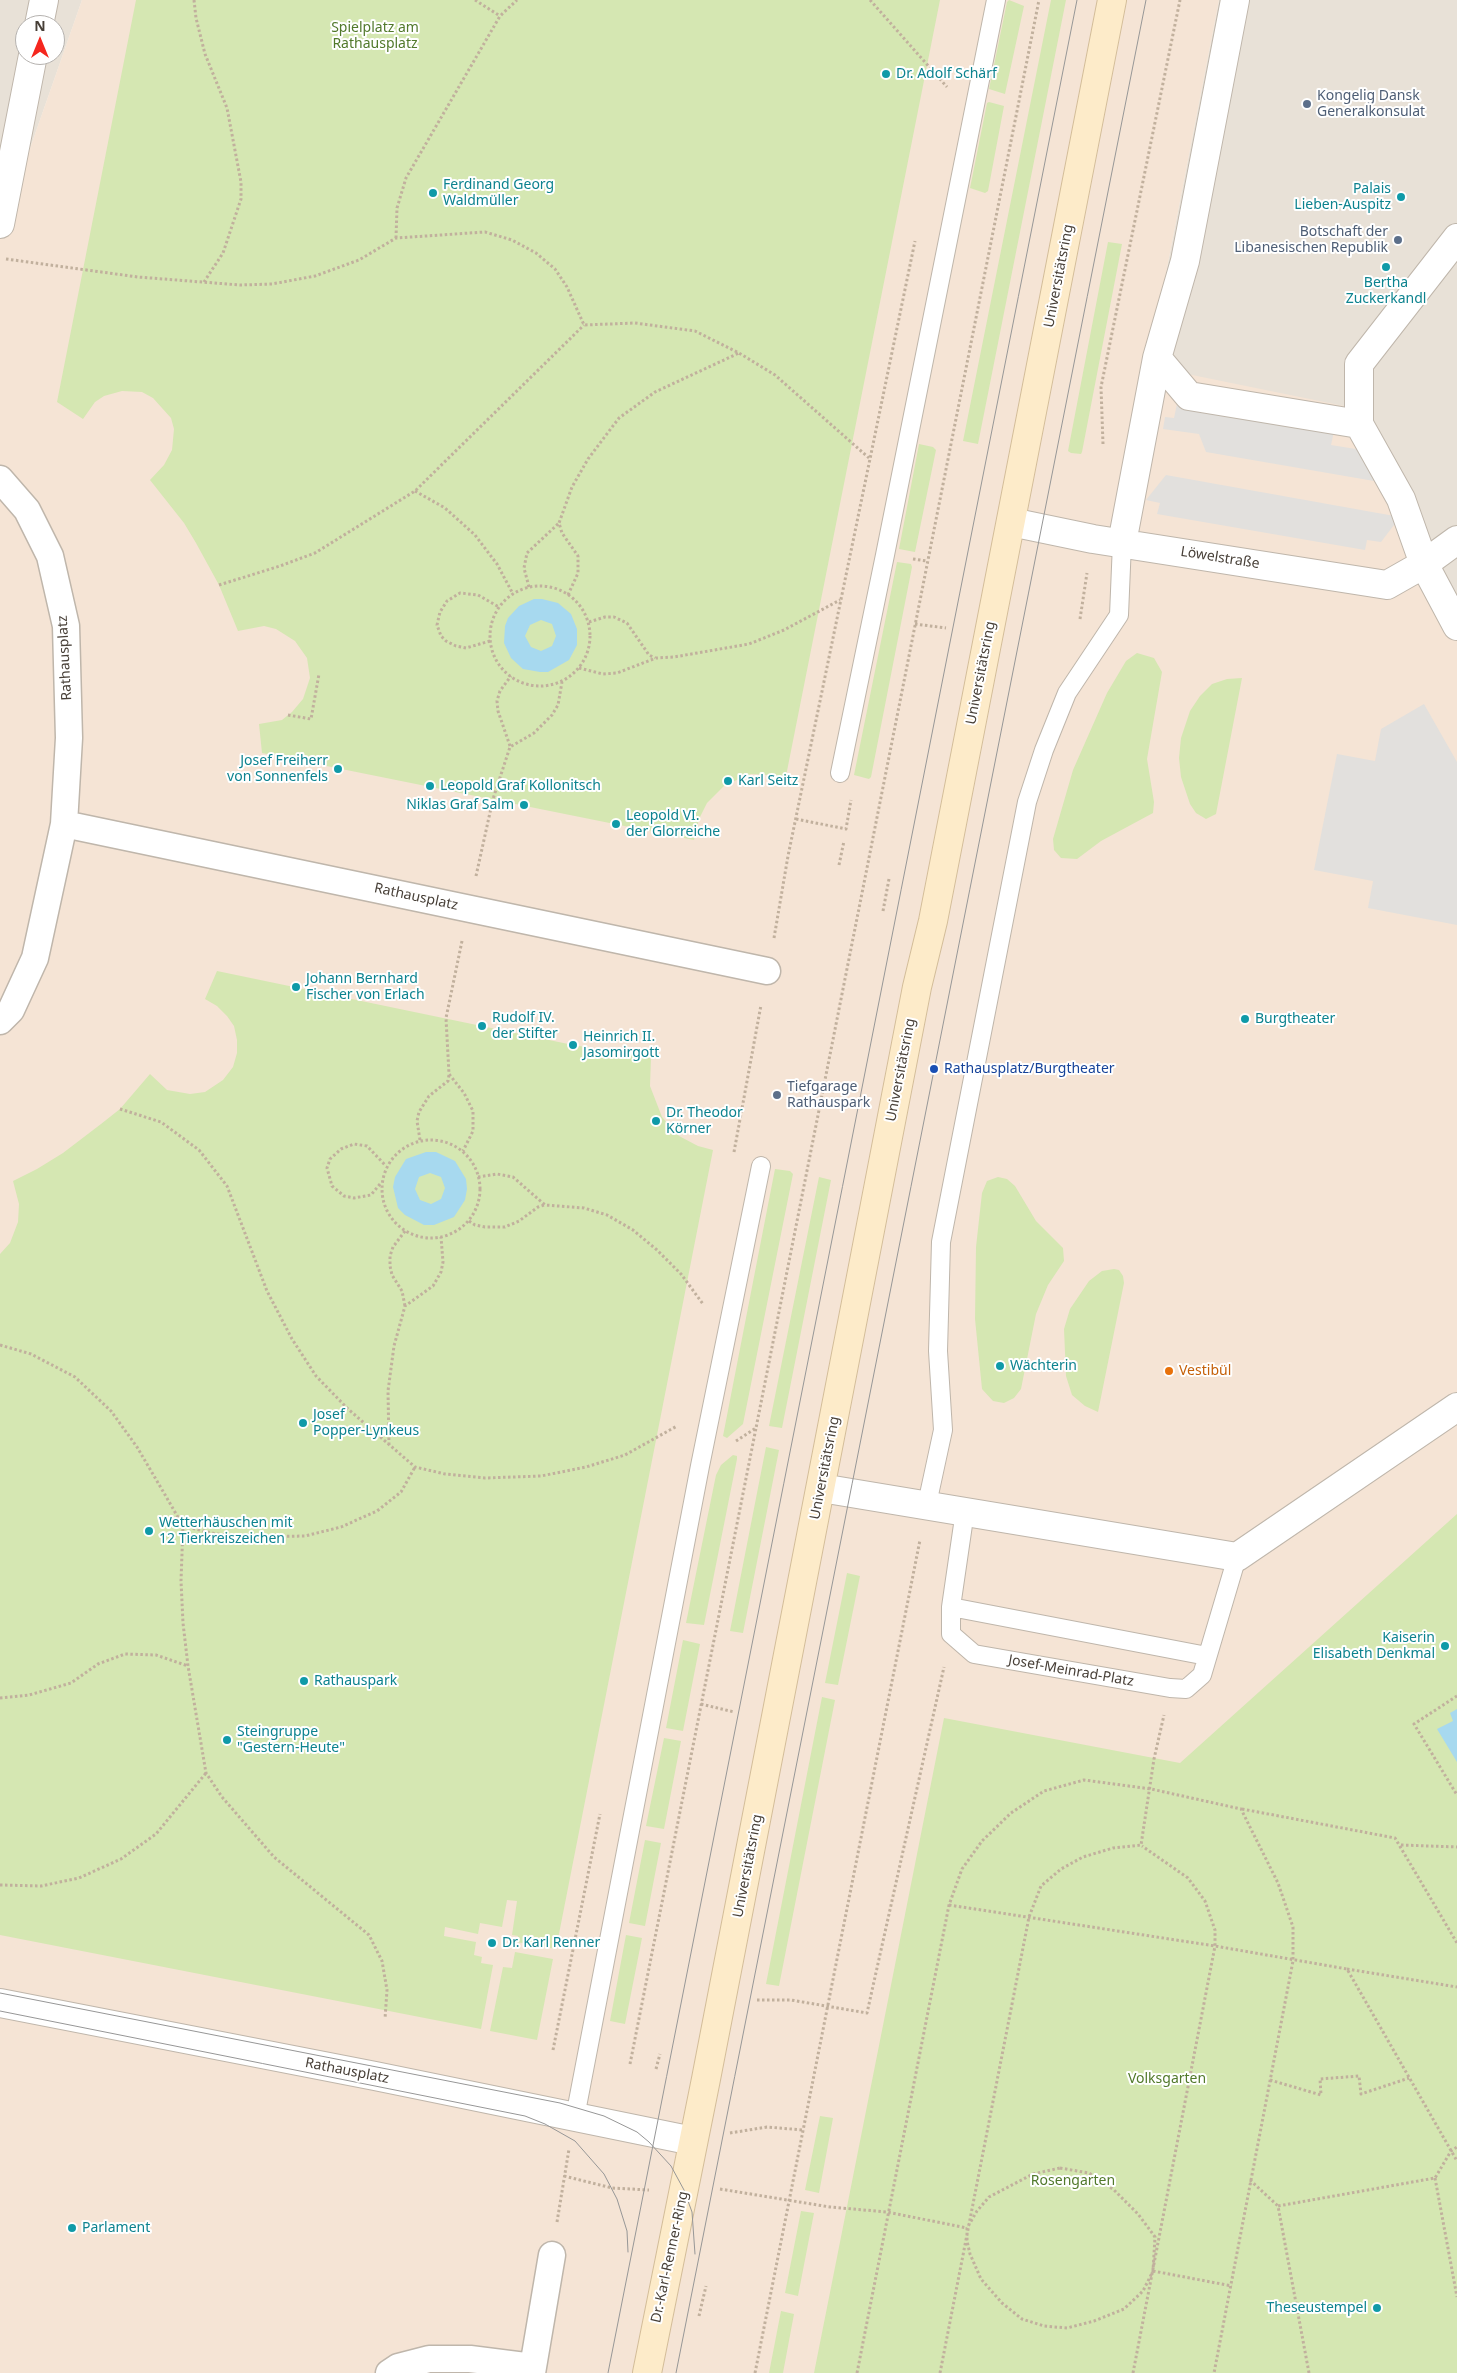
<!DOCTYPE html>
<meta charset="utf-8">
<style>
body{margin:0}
#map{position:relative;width:1457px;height:2373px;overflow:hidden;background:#f4efe9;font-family:"Noto Sans",sans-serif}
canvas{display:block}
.north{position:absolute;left:15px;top:15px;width:50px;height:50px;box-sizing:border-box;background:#fff;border:1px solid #b5b2af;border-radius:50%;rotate:0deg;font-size:14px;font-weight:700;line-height:20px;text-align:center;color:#473f37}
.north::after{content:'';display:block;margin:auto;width:18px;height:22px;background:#f5271e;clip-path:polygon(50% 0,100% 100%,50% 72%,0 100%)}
</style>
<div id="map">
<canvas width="1457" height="2373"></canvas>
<div class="north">N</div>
</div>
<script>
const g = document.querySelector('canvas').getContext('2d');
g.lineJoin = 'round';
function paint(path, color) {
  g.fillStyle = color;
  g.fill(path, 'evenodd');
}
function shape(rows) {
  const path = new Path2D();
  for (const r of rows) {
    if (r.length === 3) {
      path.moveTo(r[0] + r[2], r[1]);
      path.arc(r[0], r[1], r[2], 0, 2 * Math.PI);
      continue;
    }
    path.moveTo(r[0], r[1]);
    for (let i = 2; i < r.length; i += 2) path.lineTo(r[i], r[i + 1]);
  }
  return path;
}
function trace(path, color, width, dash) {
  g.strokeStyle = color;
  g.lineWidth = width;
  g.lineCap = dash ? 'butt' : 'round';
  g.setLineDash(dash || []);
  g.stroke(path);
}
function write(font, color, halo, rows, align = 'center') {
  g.font = font + ' "Noto Sans",sans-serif';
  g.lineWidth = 4;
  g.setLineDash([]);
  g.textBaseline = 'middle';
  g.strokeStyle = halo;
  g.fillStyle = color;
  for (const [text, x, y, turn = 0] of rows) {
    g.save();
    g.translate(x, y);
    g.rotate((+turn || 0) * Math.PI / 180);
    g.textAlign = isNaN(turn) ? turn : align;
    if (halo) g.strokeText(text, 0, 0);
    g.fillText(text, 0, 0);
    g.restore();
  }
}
paint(shape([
 [0,0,82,0,0,234],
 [25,25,55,25,55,55,25,55],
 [1219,0,1457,0,1457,620,1148,366]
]), '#e8e1d7');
paint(shape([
 [82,0,1219,0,1148,366,1344,406,1457,620,1457,2373,0,2373,0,234]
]), '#f5e4d5');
paint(shape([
 [136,0,940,0,786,776,751,774,725,785,707,803,699,819,694,840,262,753,259,724,282,720,292,712,303,699,310,678,307,658,295,641,276,629,264,626,238,631,219,585,196,543,184,523,150,480,164,465,172,450,174,429,171,418,153,398,142,392,122,391,104,396,95,402,83,419,57,402],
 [1009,0,1024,6,1005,94,989,89,1007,2],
 [1051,0,1066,0,978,444,963,441],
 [989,102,1004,106,988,191,985,193,970,188,987,103],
 [1108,242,1122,244,1082,452,1081,454,1071,453,1068,451],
 [919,444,933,447,936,450,915,552,899,549],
 [897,562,911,564,912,567,871,777,869,779,854,775],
 [1137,653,1154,658,1162,672,1147,759,1154,802,1153,813,1101,841,1077,859,1061,858,1054,850,1053,839,1073,770,1107,693,1126,661],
 [1242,678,1216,814,1206,819,1196,813,1190,804,1181,777,1179,758,1181,738,1190,711,1200,696,1212,684,1227,679],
 [217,971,573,1045,651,1057,650,1086,662,1117,679,1136,698,1146,713,1150,556,1949,517,1942,518,1936,512,1935,517,1901,507,1900,502,1927,480,1923,478,1934,445,1927,444,1936,476,1942,474,1955,482,1957,481,1963,493,1965,481,2029,0,1935,0,1254,10,1243,18,1222,19,1204,13,1181,37,1169,63,1153,101,1124,120,1109,150,1074,167,1090,190,1094,205,1092,223,1080,233,1067,237,1053,237,1040,234,1026,227,1016,217,1006,205,999],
 [775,1169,790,1171,793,1174,743,1424,727,1438,723,1436],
 [819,1177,831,1180,782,1428,769,1426],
 [998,1177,1007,1179,1015,1186,1036,1221,1063,1248,1064,1261,1048,1285,1036,1314,1021,1389,1014,1398,1004,1403,993,1401,982,1389,975,1319,976,1247,982,1193,987,1181],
 [1114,1269,1119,1270,1123,1276,1124,1283,1098,1412,1085,1406,1072,1395,1066,1376,1064,1329,1070,1309,1089,1281,1102,1271],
 [766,1447,779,1450,743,1633,730,1631],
 [733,1455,737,1456,737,1459,704,1625,686,1623,716,1475,721,1465],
 [1457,1514,1457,2373,814,2373,944,1718,1180,1763],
 [847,1573,860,1576,838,1685,825,1683],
 [683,1640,700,1644,683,1731,666,1728],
 [822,1697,835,1700,779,1986,766,1984],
 [664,1738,681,1741,664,1829,646,1826],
 [645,1840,661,1843,645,1926,629,1923],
 [626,1935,642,1938,625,2024,610,2021],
 [515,1952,553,1959,537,2040,490,2031,503,1967,512,1968],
 [820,2116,833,2118,819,2193,805,2190],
 [801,2211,814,2213,798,2296,785,2293],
 [781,2311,794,2314,783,2373,769,2373]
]), '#d5e7b2');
paint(shape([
 [1177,404,1334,431,1331,445,1362,450,1374,481,1206,452,1199,434,1163,429,1165,417,1174,418],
 [1166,475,1400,517,1381,542,1367,540,1365,550,1157,514,1160,503,1146,500],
 [1424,704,1457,762,1457,925,1368,908,1373,881,1314,870,1337,754,1375,761,1381,729]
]), '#e2e0dd');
paint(shape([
 [534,599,542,599,558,603,571,614,577,629,577,645,569,660,548,672,540,672,523,669,511,658,504,643,505,626,508,618,519,606],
 [541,620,552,624,556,636,552,646,541,651,531,647,525,636,530,625],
 [426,1152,436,1152,455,1161,466,1179,467,1189,465,1200,454,1217,434,1225,424,1225,405,1215,398,1208,393,1187,395,1177,406,1159],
 [430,1173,441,1177,445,1188,441,1199,431,1204,420,1200,415,1189,419,1177],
 [1457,1709,1457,1762,1437,1729,1453,1721,1450,1713]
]), '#a7d9ef');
const service = shape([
 [840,773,885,555,996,0],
 [927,1504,943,1430,938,1351,941,1242,1027,802,1044,750,1067,693,1119,615,1122,543],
 [965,1511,951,1607,951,1634,974,1654,1170,1688,1186,1689,1202,1675,1237,1557],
 [951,1607,1207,1656],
 [575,2117,700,1466,761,1166]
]);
const pedestrian = shape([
 [0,479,27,510,50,556,66,626,69,738,64,824,35,958,11,1010,0,1021],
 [64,824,767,971],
 [389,2373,398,2367,429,2359,470,2359,533,2367],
 [532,2373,552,2255]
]);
const minor = shape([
 [39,25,44,0],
 [0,224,33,55],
 [1157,358,1189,396,1359,424,1401,499,1424,564,1457,626],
 [1359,424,1359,364,1457,238],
 [1011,522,1093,539,1387,585,1424,564,1457,540],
 [1122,543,1157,358,1185,261,1235,0],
 [821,1488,1237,1557,1457,1407]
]);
const tertiary = shape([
 [0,2003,375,2076,693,2141]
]);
const secondary = shape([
 [647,2373,706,2079,917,987,933,921,1112,0]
]);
trace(service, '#bfb6ab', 20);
trace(pedestrian, '#bfb6ab', 29);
trace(minor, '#bfb6ab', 30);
trace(tertiary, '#bfb6ab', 30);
trace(secondary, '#d3bd99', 30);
trace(shape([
 [194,0,196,18,205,54,227,108,241,182,241,199,223,253,204,282],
 [475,0,500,16],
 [870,0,947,87],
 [396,238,397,208,406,178,500,16,517,0],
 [6,259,138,277,240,285,272,284,315,276,359,260,396,238,485,232,512,240,536,253,555,269,567,287,584,325,635,323,695,331,739,353,775,375,869,458],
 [1103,444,1101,387,1180,0],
 [415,491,445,508,475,535,497,564,513,594],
 [913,559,927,561],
 [219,585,280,566,315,553,415,491,584,325],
 [540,636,50],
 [529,587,524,568,527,553,559,523],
 [568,595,578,573,578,556,562,533,559,523,572,487,588,459,619,418,655,392,739,353],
 [1080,619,1087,573],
 [589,622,605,617,614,617,627,623,649,655,655,658],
 [915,624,946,628],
 [490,641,466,648,456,646,446,641,441,636,437,625,440,612,447,601,460,593,478,595,499,607],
 [579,668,603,674,617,673,656,658,674,657,749,644,784,630,840,600],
 [288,715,311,719,319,674],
 [510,746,498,711,497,701,500,691,511,676],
 [796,819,846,829,851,800],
 [839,865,844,841],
 [476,876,493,799,510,747,534,733,552,715,558,705,562,682],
 [883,911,889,879],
 [774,938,788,856,915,241],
 [462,941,446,1018,449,1074,464,1093,473,1111,473,1131,463,1151],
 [120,1109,161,1122,199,1150,227,1186,267,1291,292,1339,316,1376,348,1409,415,1467,445,1474,485,1478,541,1476,586,1467,625,1455,677,1426],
 [431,1189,49],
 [420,1140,417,1121,419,1112,429,1096,448,1081,449,1075],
 [734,1152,761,1005],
 [478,1177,497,1174,513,1177,545,1205,584,1208,607,1215,633,1230,657,1250,681,1274,703,1304],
 [380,1184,371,1195,354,1198,344,1196,332,1186,327,1168,330,1159,341,1149,354,1144,367,1146,386,1166],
 [469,1221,475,1225,485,1227,505,1227,519,1221,538,1207,544,1205],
 [405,1231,393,1247,390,1256,390,1266,392,1275,402,1291,405,1306],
 [0,1345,31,1354,75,1377,111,1411,137,1447,164,1493,183,1526,181,1581,183,1623,188,1666,206,1773,222,1797,274,1857,369,1935,382,1961,387,1990,385,2019],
 [736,1441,756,1428,1039,0],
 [389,1445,388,1391,394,1346,405,1306,433,1286,441,1272,443,1262,441,1237],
 [183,1526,216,1534,250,1537,305,1536,341,1527,377,1511,401,1492,415,1467],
 [1457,1696,1414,1724,1457,1795],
 [0,1698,29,1695,71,1683,98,1664,125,1654,156,1655,188,1666],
 [701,1704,734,1712],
 [1242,1809,1395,1838,1457,1943],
 [1401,1845,1457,1847],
 [0,1885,41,1886,79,1878,121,1859,156,1834,206,1773],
 [949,1905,1215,1946,1347,1969,1457,2161],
 [1347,1969,1457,1987],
 [757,2000,791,2000,867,2013,944,1667],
 [553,2050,600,1814],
 [630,2064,756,1428],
 [656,2069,660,2054],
 [1270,2080,1321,2095,1320,2079,1359,2076,1361,2094,1409,2078],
 [730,2133,767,2127,803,2130],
 [1060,2168,1089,2173,1114,2190,1138,2214,1155,2237,1153,2271,1143,2291,1124,2309,1094,2321,1067,2328,1044,2326,1022,2319,1002,2303,981,2279,970,2254,967,2241,967,2228,977,2211,989,2197,1033,2174,1060,2168],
 [564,2176,612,2188,649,2190],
 [1435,2178,1457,2297],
 [1250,2180,1278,2206],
 [720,2189,830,2207,887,2212,967,2228],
 [557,2222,569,2149],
 [1153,2271,1232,2286],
 [699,2316,706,2286],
 [755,2373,920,1540],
 [857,2373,949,1905,962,1869,982,1841,1011,1813,1044,1791,1084,1780,1151,1789,1241,1809,1278,1883,1293,1927,1293,1961,1214,2373],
 [940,2373,1029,1917,1041,1886,1061,1869,1083,1857,1113,1848,1141,1845,1154,1759,1164,1715],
 [1133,2373,1215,1946,1215,1930,1205,1901,1188,1878,1142,1846],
 [1309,2373,1278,2206,1435,2178,1451,2151,1457,2147]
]), '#c1b09d', 3, [2.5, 2.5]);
trace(service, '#fff', 18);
trace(pedestrian, '#fff', 26);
trace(minor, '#fff', 28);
trace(tertiary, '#fff', 28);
trace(secondary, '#fdebc9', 28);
trace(shape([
 [0,1993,560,2103,604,2116,637,2132,649,2142,671,2166,684,2190,692,2212,695,2254],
 [0,2011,525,2116,545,2124,575,2141,604,2174,617,2199,627,2231,628,2252],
 [608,2373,1077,0],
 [676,2373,1146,0]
]), '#979797', 1);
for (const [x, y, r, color] of [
 [886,74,5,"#0f9aa8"],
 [1307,104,5,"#5c6f8a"],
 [433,193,5,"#0f9aa8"],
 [1401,197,5,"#0f9aa8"],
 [1398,240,5,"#5c6f8a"],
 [1386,267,5,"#0f9aa8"],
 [338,769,5,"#0f9aa8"],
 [728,781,5,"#0f9aa8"],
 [430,786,5,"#0f9aa8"],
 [524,805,5,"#0f9aa8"],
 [616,824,5,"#0f9aa8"],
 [296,987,5,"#0f9aa8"],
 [1245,1019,5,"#0f9aa8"],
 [482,1026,5,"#0f9aa8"],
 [573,1045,5,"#0f9aa8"],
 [934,1069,5,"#1a4fb4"],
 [777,1095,5,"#5c6f8a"],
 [656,1121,5,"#0f9aa8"],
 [1000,1366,5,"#0f9aa8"],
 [1169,1371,5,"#e8710a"],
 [303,1423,5,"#0f9aa8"],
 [149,1531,5,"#0f9aa8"],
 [1445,1646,5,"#0f9aa8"],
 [304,1681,5,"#0f9aa8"],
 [227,1740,5,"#0f9aa8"],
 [492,1943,5,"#0f9aa8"],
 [72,2228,5,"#0f9aa8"],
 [1377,2308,5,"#0f9aa8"]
]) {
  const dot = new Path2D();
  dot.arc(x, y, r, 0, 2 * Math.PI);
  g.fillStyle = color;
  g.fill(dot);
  trace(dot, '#fff', 2);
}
write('14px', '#51792b', '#fff', [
 ["Spielplatz am",375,28],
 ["Rathausplatz",375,44],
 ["Volksgarten",1167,2079],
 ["Rosengarten",1073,2181]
]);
write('14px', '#0d838f', '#fff', [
 ["Dr. Adolf Schärf",896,74],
 ["Ferdinand Georg",443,185],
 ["Waldmüller",443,201],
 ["Palais",1391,189,"right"],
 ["Lieben-Auspitz",1391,205,"right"],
 ["Bertha",1386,283,"center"],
 ["Zuckerkandl",1386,299,"center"],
 ["Josef Freiherr",328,761,"right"],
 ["von Sonnenfels",328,777,"right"],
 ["Karl Seitz",738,781],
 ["Leopold Graf Kollonitsch",440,786],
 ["Niklas Graf Salm",514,805,"right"],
 ["Leopold VI.",626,816],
 ["der Glorreiche",626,832],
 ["Johann Bernhard",306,979],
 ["Fischer von Erlach",306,995],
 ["Rudolf IV.",492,1018],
 ["der Stifter",492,1034],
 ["Burgtheater",1255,1019],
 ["Heinrich II.",583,1037],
 ["Jasomirgott",583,1053],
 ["Dr. Theodor",666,1113],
 ["Körner",666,1129],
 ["Wächterin",1010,1366],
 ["Josef",313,1415],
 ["Popper-Lynkeus",313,1431],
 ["Wetterhäuschen mit",159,1523],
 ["12 Tierkreiszeichen",159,1539],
 ["Kaiserin",1435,1638,"right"],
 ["Elisabeth Denkmal",1435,1654,"right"],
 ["Rathauspark",314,1681],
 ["Steingruppe",237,1732],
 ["\"Gestern-Heute\"",237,1748],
 ["Dr. Karl Renner",502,1943],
 ["Parlament",82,2228],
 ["Theseustempel",1367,2308,"right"]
], 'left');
write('14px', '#4e5e75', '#fff', [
 ["Kongelig Dansk",1317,96],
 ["Generalkonsulat",1317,112],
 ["Botschaft der",1388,232,"right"],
 ["Libanesischen Republik",1388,248,"right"],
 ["Tiefgarage",787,1087],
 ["Rathauspark",787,1103]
], 'left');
write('14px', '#473f37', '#fff', [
 ["Universitätsring",1059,276,-79],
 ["Löwelstraße",1220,558,9],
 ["Rathausplatz",65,658,-93],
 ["Universitätsring",981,673,-79],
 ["Rathausplatz",416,897,12],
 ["Universitätsring",901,1070,-79],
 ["Universitätsring",825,1468,-79],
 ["Josef-Meinrad-Platz",1071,1671,10],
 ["Universitätsring",748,1866,-79],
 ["Rathausplatz",347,2071,11],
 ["Dr.-Karl-Renner-Ring",670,2257,-78]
]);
write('14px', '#164399', '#fff', [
 ["Rathausplatz/Burgtheater",944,1069]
], 'left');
write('14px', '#c56008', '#fff', [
 ["Vestibül",1179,1371]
], 'left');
</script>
